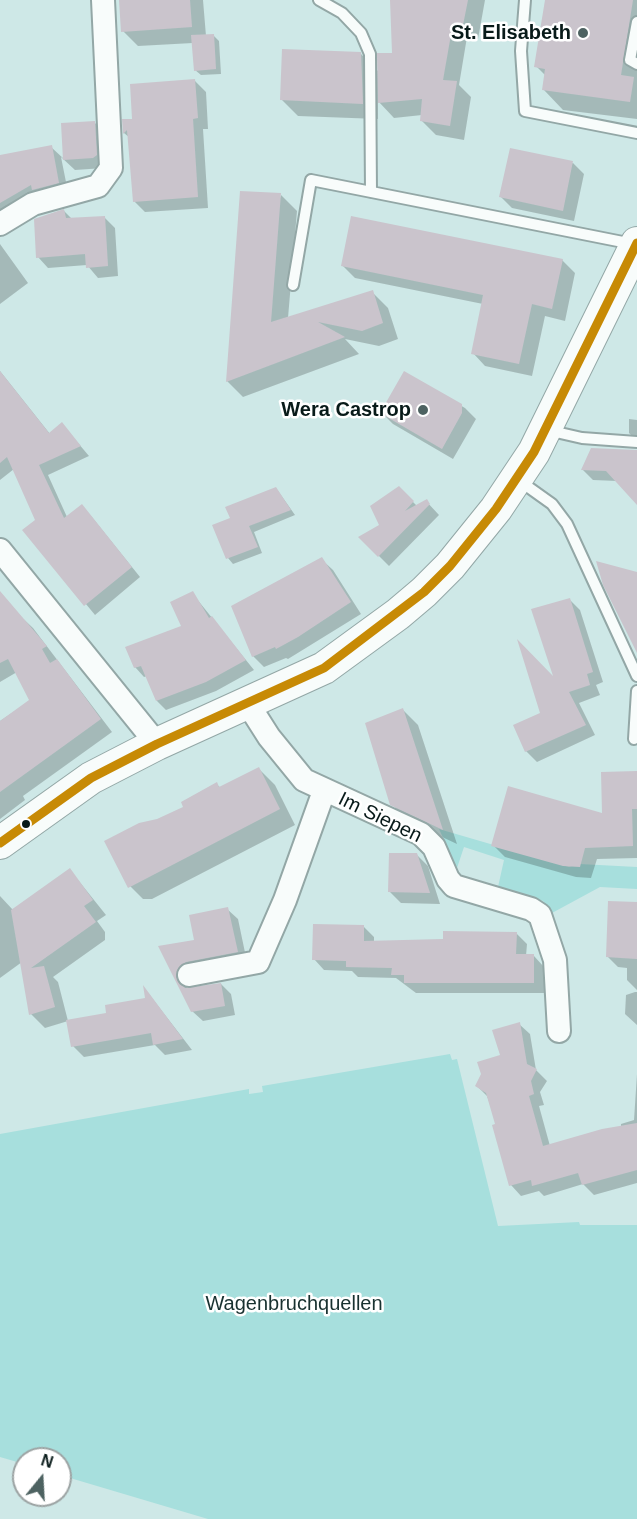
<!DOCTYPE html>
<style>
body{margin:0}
#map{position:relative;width:637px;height:1519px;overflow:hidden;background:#cee8e7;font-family:Arial,sans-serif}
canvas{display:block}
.north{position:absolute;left:12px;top:1447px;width:60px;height:60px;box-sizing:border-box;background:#fff;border:2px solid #9ca3a3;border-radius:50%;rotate:18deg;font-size:16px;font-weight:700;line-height:24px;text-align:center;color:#081a19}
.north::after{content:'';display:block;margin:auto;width:21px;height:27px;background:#4d6261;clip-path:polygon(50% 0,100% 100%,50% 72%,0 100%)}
</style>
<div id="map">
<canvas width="637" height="1519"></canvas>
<div class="north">N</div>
</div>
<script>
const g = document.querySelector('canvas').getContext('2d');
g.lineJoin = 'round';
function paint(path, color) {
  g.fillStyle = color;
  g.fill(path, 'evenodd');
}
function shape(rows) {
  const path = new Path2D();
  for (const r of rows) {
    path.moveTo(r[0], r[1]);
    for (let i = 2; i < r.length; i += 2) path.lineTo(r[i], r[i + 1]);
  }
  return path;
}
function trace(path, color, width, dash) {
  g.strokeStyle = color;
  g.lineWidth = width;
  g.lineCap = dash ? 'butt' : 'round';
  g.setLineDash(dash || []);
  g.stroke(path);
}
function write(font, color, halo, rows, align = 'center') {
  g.font = font + ' Arial,sans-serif';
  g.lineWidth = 5;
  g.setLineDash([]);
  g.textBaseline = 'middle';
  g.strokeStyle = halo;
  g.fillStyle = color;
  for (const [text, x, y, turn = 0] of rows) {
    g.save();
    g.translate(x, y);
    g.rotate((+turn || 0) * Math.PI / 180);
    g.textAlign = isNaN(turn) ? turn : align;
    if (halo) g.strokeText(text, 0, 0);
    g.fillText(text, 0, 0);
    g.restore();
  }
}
paint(shape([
 [439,829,569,867,580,864,637,867,637,889,600,887,552,913,543,901,498,887,504,860,464,847,457,868],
 [450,1054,452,1060,457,1059,498,1226,579,1222,580,1225,637,1225,637,1519,208,1519,60,1475,60,1459,24,1459,24,1464,0,1457,0,1134,249,1089,249,1094,263,1092,262,1086]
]), '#a7dfdd');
paint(shape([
 [120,0,203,0,206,36,213,35,219,41,221,74,201,75,195,70,193,43,138,46,123,31],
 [405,0,485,0,478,39,467,37,459,85,471,97,464,140,436,135,421,120,422,115,394,118,378,101,378,119,298,116,282,100,360,53,379,72,393,55],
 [546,0,637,0,637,119,563,110,544,90,546,76,536,66],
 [195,81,206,92,208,129,203,129,208,208,145,212,134,201,130,138,124,133,124,121,134,120],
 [95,123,105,133,104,168,75,170,61,157,68,192,0,218,0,163,51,147,64,159],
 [573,163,584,174,574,221,512,208,501,197],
 [281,195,297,211,288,318,372,292,388,308,398,339,379,346,345,339,359,354,243,397,227,381],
 [64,211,72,219,104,217,115,228,118,276,98,278,87,265,48,268,38,257],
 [0,244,28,283,0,304],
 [562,260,575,273,565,321,545,316,532,376,485,366,473,353,483,304,355,278,342,265],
 [0,371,50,434,62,424,89,456,48,475,67,517,91,516,140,577,95,615,25,530,37,520,14,469,0,480],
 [405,373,465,408,476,419,453,459,393,424,382,413],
 [629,419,637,420,637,441,629,433],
 [637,450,637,503,617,481,593,480,582,469],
 [276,488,295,515,254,532,262,553,233,564,228,558,232,519],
 [399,488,417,506,426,501,439,515,389,566,360,537,381,526],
 [321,559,333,570,361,614,288,659,286,658,264,667,253,656],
 [192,593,254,670,216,691,166,710,157,701,147,676,144,677,135,667,183,626],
 [0,597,33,628,112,732,23,796,25,800,0,819,0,721,31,700,17,672,0,682],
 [569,599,580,610,603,682,596,685,600,695,579,703,595,735,537,762,526,751,557,681],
 [402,709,418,725,457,844,408,821,392,804],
 [259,769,275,785,295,825,152,899,143,899,127,883,158,821,185,807,216,784,221,788],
 [637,773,637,858,597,859,591,878,576,877,505,857,493,845,604,815],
 [417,855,428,866,440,904,401,903,390,892],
 [70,870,106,915,97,921,105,932,105,940,53,977,58,982,68,1021,108,1014,147,999,145,989,192,1050,165,1055,155,1045,84,1057,73,1046,68,1021,45,1028,31,1014,22,962,0,978,0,896,13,910],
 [637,903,637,990,627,980,627,968,618,967,607,956],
 [227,909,238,919,247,962,186,981,187,989,221,984,231,994,235,1015,203,1021,192,1011,160,948,196,941],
 [364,927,374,937,374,942,444,941,516,933,527,944,526,956,534,956,544,967,544,993,416,993,396,978,358,977,352,971,324,970,314,959],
 [635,992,637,992,637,1025,625,1014,626,995],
 [519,1024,530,1034,536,1070,547,1081,540,1092,544,1105,539,1106,550,1146,621,1127,621,1124,634,1120,637,1074,637,1183,594,1195,583,1184,544,1196,539,1191,521,1196,511,1185,497,1125,487,1096,477,1086,502,1056]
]), '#0003');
paint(shape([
 [119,0,190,0,192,27,121,32],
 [390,0,468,0,463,25,453,23,443,80,457,81,450,126,420,121,422,99,378,103,377,53,392,53],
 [545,0,633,0,621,75,634,77,630,102,542,90,545,69,534,67],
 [214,34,216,69,194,71,191,35],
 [282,49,361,52,363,104,280,100],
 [195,79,198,118,193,119,198,197,133,202,127,130,123,134,122,119,132,119,130,84],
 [95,121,97,155,93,158,63,160,61,123],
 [52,145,59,183,32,190,31,185,0,203,0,155],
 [510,148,573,161,563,211,499,197],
 [240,191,281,193,271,322,373,290,383,323,362,331,318,322,345,337,226,382],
 [64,209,66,218,105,216,108,266,86,268,85,254,36,258,34,219],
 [351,216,563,259,552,309,532,304,519,364,471,354,483,295,341,266],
 [0,371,49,433,62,422,81,446,39,465,64,518,82,504,132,567,84,606,22,530,35,520,7,457,0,463],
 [404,371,462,404,462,413,442,449,380,413],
 [591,448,637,450,637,505,606,471,581,470],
 [399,486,414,501,405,511,427,499,430,504,378,557,358,537,379,525,370,506],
 [276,487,291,510,249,526,258,547,226,559,212,525,230,518,225,507],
 [322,557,351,602,298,637,276,649,275,647,252,657,231,606],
 [596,561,637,572,637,653,603,585],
 [0,591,47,646,42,649,50,663,57,659,101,719,0,792,0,721,29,700,8,659,0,663],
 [193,591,209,618,212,616,246,660,206,682,156,701,141,666,134,668,125,647,181,626,170,602],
 [570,598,593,672,587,674,590,685,569,692,586,725,525,752,513,725,540,713,517,639,553,676,531,609],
 [403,708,443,830,390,805,365,723],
 [259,767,280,809,128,888,104,841,139,823,157,819,183,807,181,802,217,782,219,787],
 [637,771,637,809,632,809,633,846,585,848,580,867,563,866,491,846,508,786,602,813,601,772],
 [389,853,417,853,430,893,388,892],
 [70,868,93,900,84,906,96,922,31,968,44,966,55,1007,29,1015,11,910],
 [608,901,637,902,637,959,606,957],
 [228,907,238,952,186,962,177,970,176,977,185,988,221,983,225,1006,191,1012,158,946,194,940,189,915],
 [313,924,364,925,364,941,443,939,443,931,517,932,516,954,534,954,534,983,404,983,404,975,391,975,392,968,346,967,346,961,312,960],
 [143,985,183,1039,153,1045,151,1033,71,1047,66,1020,106,1013,105,1005,145,998],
 [520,1022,527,1064,537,1069,531,1081,534,1094,529,1096,543,1146,602,1129,637,1123,637,1170,582,1185,578,1173,532,1186,531,1180,509,1186,492,1125,495,1124,486,1093,475,1086,481,1074,477,1062,500,1055,492,1030]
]), '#cac4cc');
const lane = shape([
 [319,0,342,13,361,33,370,54,371,192],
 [525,0,521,51,525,111,637,133],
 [637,22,630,60,637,64],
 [293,285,311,180,633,244],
 [547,430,582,438,637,442],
 [517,479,552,504,567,524,637,676],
 [634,739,637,691]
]);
const street = shape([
 [0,224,33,204,98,186,111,168,103,0],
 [0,550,157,744],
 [248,704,269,737,304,780,421,834,434,847,448,879,454,886,531,909,540,915,555,960,559,1031],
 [189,975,258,962,285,900,324,791]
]);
const secondary = shape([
 [0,843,91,778,157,744,324,668,398,614,424,592,450,566,496,509,534,452,637,243]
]);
trace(lane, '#93a7a6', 14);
trace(street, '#93a7a6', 26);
trace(secondary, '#93a7a6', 34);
trace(lane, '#f8fcfb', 10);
trace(street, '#f8fcfb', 22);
trace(secondary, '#f8fcfb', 32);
trace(shape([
 [0,843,91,778,157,744,324,668,424,592,450,566,496,509,534,452,637,243]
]), '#c78a05', 9);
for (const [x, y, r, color] of [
 [583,33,6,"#4d6261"],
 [423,410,6,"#4d6261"],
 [26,824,5,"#081a19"]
]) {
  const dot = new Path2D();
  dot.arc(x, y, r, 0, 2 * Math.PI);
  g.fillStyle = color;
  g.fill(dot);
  trace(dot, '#fff', 2);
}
write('bold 20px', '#081a19', '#fff', [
 ["St. Elisabeth",571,33],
 ["Wera Castrop",411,410]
], 'right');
write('20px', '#081a19', '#fff', [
 ["Im Siepen",380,818,26]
]);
write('20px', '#183130', '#fff', [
 ["Wagenbruchquellen",294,1304]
]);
</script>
